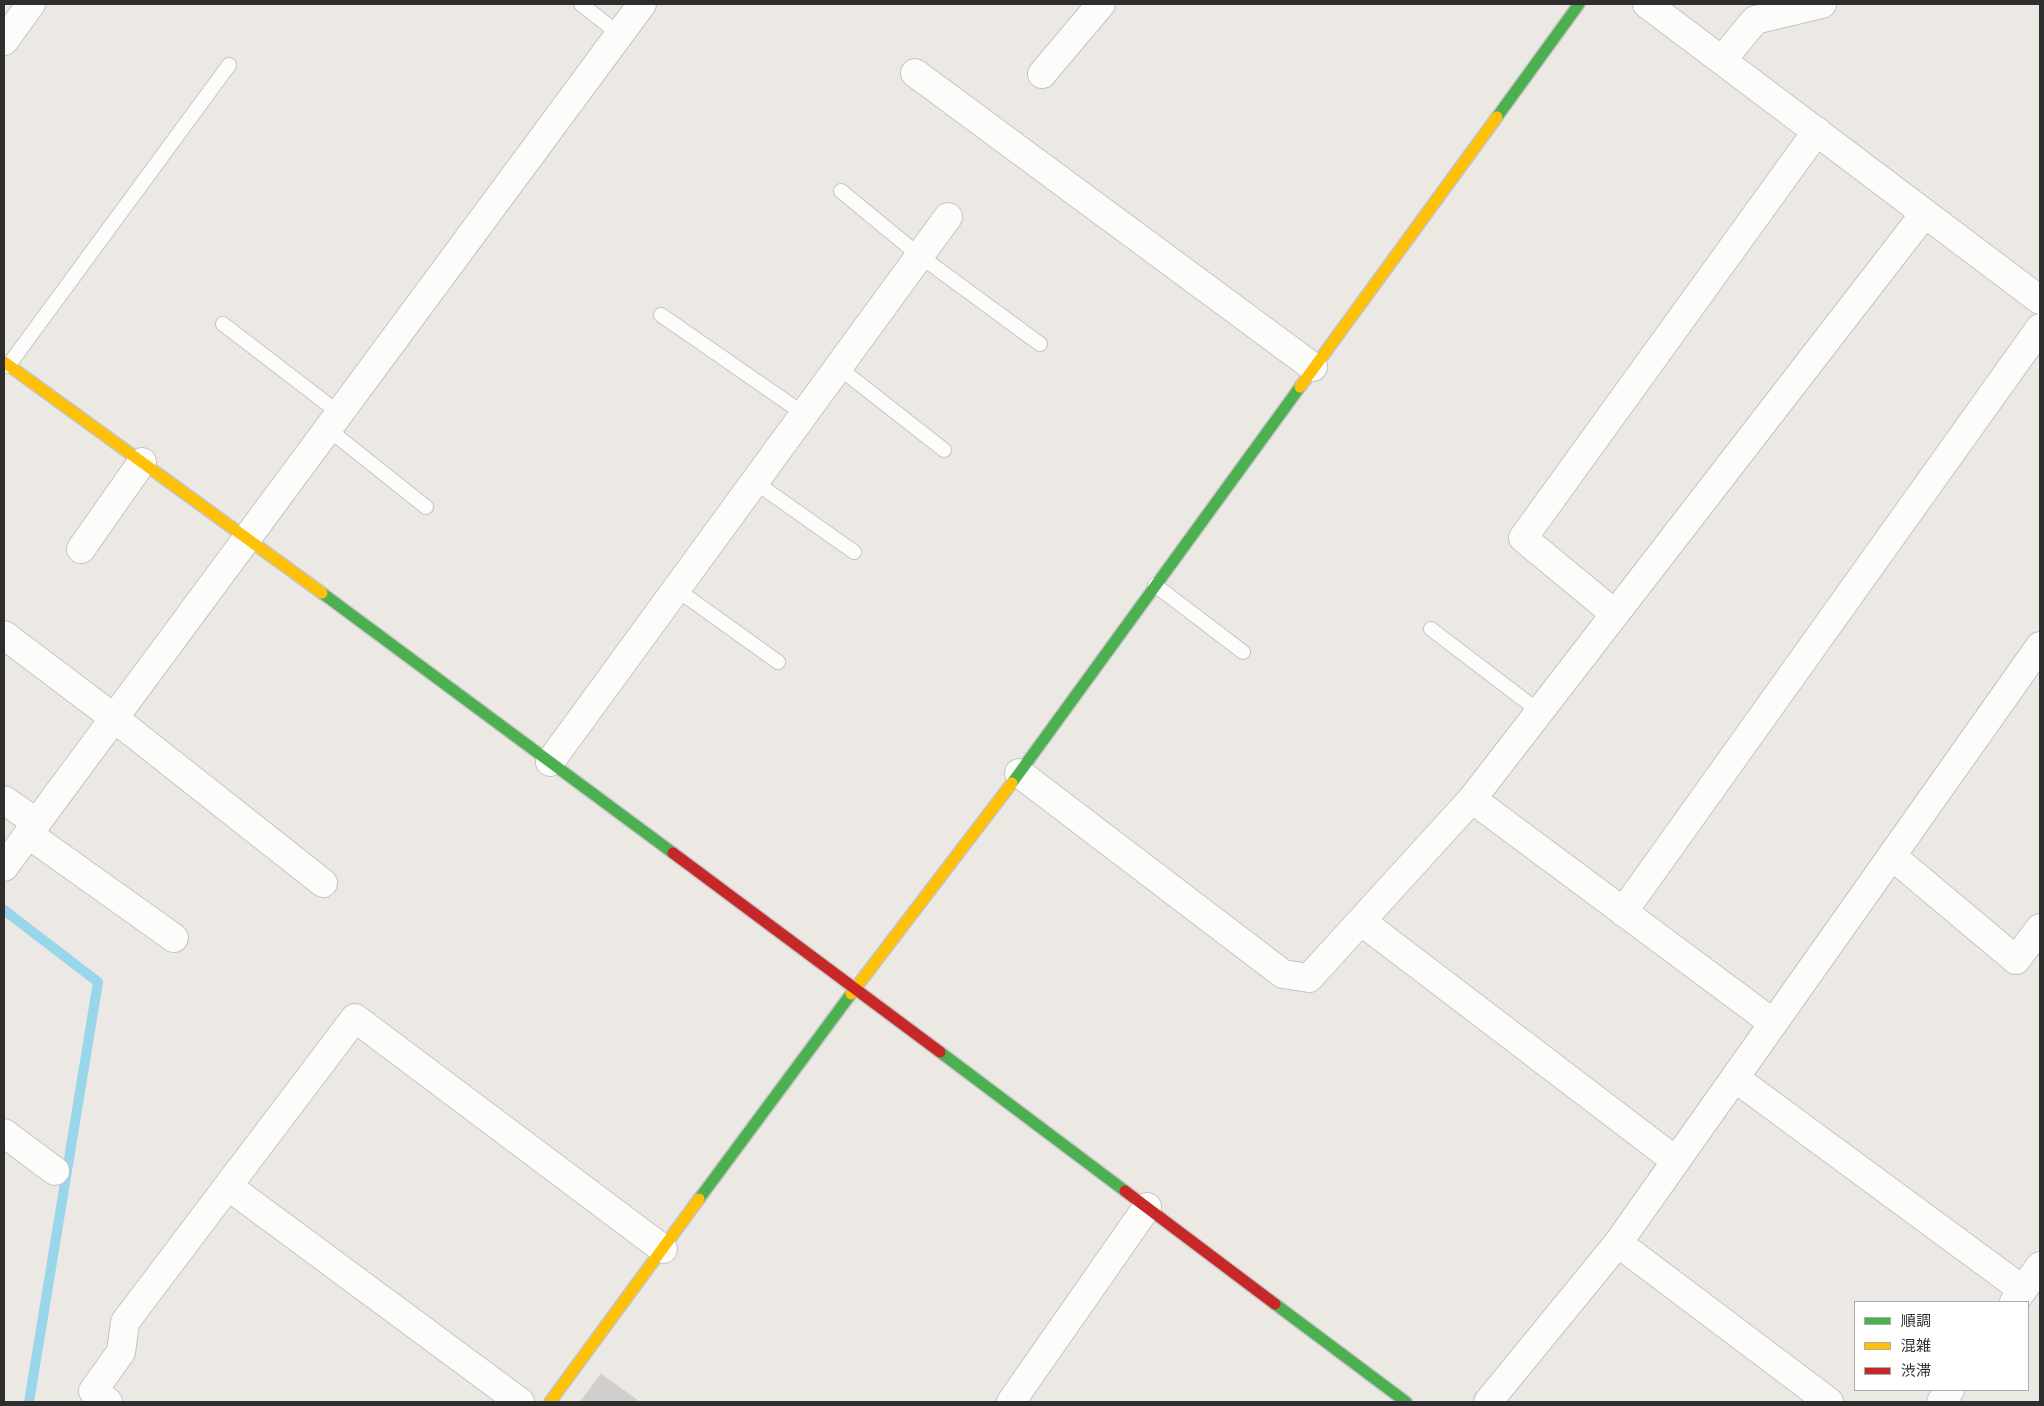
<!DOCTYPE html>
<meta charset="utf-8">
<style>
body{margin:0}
#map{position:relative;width:2044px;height:1406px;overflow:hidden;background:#ece8e4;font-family:"Titillium Web","Noto Sans JP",sans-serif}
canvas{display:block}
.frame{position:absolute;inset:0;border:5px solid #2e2e2e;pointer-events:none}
.legend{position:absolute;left:1854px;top:1301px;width:175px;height:90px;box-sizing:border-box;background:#fff;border:1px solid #ababab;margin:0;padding:6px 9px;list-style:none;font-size:15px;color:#2e2e2e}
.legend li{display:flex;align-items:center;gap:10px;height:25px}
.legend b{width:25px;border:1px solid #ababab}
</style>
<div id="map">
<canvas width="2044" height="1406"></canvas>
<div class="frame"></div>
<ul class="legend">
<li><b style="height:6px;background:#4caf50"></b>順調</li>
<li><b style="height:6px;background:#ffc107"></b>混雑</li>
<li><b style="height:6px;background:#c62828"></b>渋滞</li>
</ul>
</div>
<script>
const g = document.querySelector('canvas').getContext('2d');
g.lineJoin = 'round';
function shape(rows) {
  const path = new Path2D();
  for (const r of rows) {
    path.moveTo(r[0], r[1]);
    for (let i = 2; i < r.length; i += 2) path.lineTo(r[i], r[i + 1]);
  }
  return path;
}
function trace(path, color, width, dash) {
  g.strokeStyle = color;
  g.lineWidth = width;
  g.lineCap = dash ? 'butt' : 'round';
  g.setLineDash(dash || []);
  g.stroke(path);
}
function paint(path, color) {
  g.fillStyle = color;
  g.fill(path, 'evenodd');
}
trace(shape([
 [4,910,98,982,29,1402]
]), '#99d6ec', 10);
const building = shape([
 [601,1374,640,1402,580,1402,601,1374]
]);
paint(building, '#d1cecb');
trace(building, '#d7d4d0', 1);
const lane = shape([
 [581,4,619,34],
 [841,191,920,256,1040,344],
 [661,315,804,414],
 [223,324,339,413],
 [8,366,229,65],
 [838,367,944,450],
 [328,429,426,507],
 [755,482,854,552],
 [1155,585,1243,652],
 [676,589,778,662],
 [1431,629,1540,712]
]);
const street = shape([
 [1647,4,2040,300],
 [4,41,31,4],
 [1723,59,1755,20,1822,4],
 [915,73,1313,367],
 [1042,74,1101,4],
 [81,549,142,462],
 [1615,614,1523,538,1817,131],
 [4,635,114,718,323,883],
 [550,762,948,217],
 [1019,773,1283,974,1309,978,1472,799,1925,213],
 [1472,799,1773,1023],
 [4,800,37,823],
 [28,834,174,938],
 [1892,856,2016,960,2040,928],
 [4,867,642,4],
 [1623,912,2040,328],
 [1361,921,1676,1161],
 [1735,1078,2023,1290],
 [4,1133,55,1171],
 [228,1186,520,1402],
 [1618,1243,1829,1402],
 [2014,1302,2040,1266],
 [108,1402,93,1391,121,1352,125,1322,355,1018,663,1249],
 [1011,1402,1147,1207],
 [1488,1402,1618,1243,2040,646],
 [1941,1402,1950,1390]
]);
const fast = shape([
 [1497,117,1579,4],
 [322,593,673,853],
 [1012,783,1300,387],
 [940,1052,1125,1191],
 [699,1199,851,994],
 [1275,1304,1406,1402]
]);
const slow = shape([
 [4,362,322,593],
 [1300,387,1497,117],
 [851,994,1012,783],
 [550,1402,699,1199]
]);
const jam = shape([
 [673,853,940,1052],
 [1125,1191,1275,1304]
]);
trace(lane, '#c5c4c5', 16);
trace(street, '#c5c4c5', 30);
trace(fast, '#c5c4c5', 14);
trace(slow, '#c5c4c5', 14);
trace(jam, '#c5c4c5', 14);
trace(lane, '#fcfcfb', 14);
trace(street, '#fcfcfb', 28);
trace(fast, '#4caf50', 11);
trace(slow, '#ffc107', 11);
trace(jam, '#c62828', 11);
</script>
